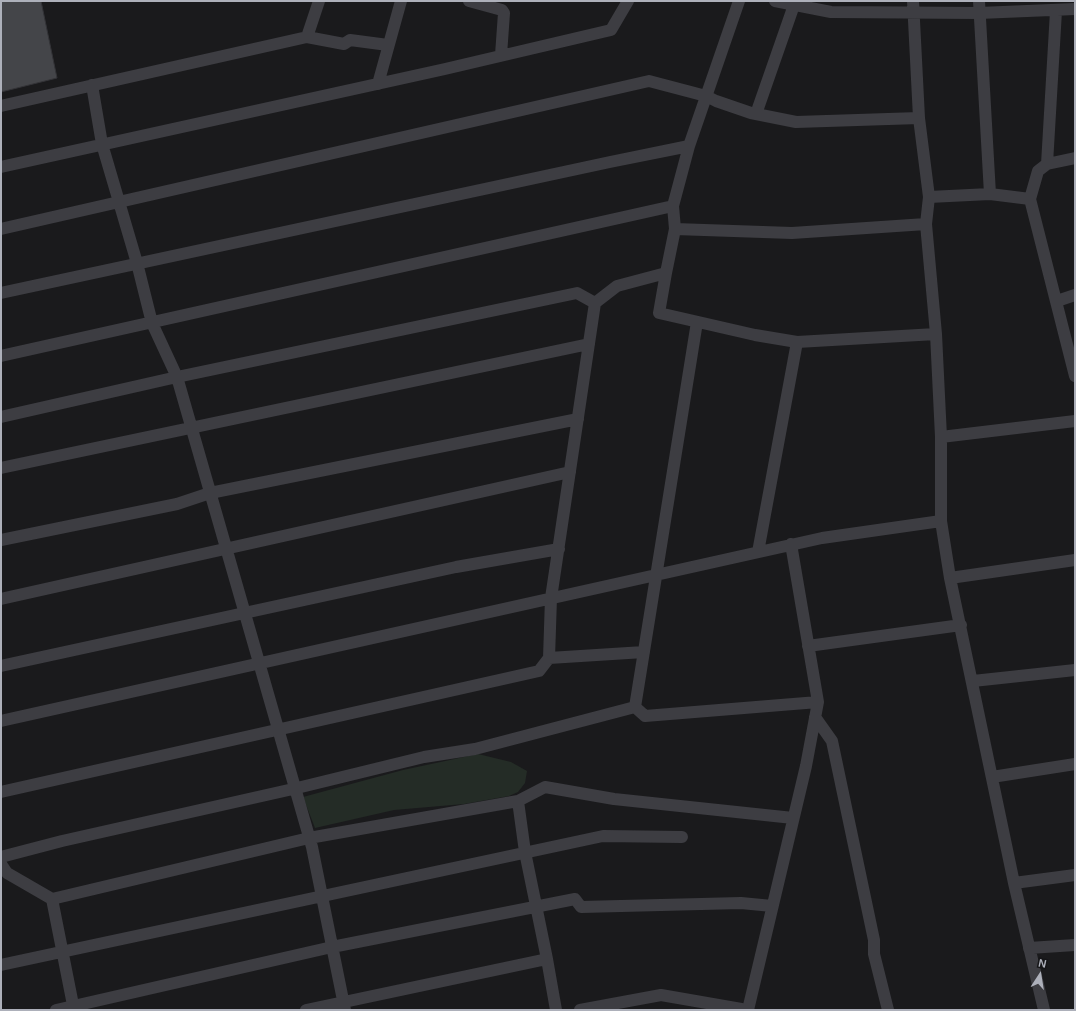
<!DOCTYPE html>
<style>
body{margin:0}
#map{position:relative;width:1076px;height:1011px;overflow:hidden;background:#1a1a1c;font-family:Helvetica,sans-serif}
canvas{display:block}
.frame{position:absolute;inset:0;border:2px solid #adb0ba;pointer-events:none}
.north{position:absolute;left:1020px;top:955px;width:40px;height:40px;-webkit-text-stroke:3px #151517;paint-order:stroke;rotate:12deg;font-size:11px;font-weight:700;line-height:16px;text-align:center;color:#adb0ba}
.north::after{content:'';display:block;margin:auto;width:14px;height:18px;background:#adb0ba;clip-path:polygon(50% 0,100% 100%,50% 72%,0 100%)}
</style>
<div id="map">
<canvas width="1076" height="1011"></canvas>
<div class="frame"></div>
<div class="north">N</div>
</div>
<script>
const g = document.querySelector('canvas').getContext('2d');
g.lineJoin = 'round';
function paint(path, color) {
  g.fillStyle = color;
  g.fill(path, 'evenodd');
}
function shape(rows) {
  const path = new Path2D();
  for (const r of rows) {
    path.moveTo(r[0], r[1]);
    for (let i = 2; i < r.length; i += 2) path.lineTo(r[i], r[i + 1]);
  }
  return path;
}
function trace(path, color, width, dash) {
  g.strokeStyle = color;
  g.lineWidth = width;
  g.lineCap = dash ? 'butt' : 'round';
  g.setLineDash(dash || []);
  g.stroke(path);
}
paint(shape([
 [478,754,511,762,527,771,525,783,518,792,509,796,464,804,394,810,315,828,303,797,403,770]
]), '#242c26');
const building = shape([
 [1,1,41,1,57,78,1,92,1,1]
]);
paint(building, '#444549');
trace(building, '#343438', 1);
trace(shape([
 [469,1,502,10,504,13,501,55],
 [775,1,831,12,979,13,1075,9],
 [913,1,919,118,929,197,926,224,936,334,941,437,941,521,950,578,1014,883,1044,1010],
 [979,1,990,194],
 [1056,11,1047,164,1038,171,1030,199,1075,376],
 [307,37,319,1],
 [378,84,401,1],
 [92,85,102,144,137,263,152,323,177,377,312,847,345,1010],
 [1,106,307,37,344,44,350,40,388,45],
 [756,114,794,5],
 [1047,164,1075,158],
 [1,167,445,69,611,30,628,1],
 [929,197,990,194,1030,199],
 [1,229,649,81,706,96,716,101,751,113,796,122,919,118],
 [675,229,792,233,926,224],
 [666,273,659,313,755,335,797,342,936,334],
 [1,293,610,162,689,146],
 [1057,301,1075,295],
 [1,356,673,206],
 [1,417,177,377,577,293,595,303],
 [941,437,1075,421],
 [1,468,589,344],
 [1,540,177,504,210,493,578,419],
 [758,552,797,342],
 [950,578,1075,560],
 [1,599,570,472],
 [808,646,961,625],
 [549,658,551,598,595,303,617,286,666,273,675,229,673,206,689,146,739,1],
 [1,666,456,567,559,549],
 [973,681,1075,670],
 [635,707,697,322],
 [815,717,832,741,874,940,874,954,888,1010],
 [1,721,822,538,941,521],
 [992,777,1075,764],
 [1,792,539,671,549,658,644,652],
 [518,801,525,852,547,959,556,1010],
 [1,857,62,841,293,789,424,757,475,749,635,707,645,716,818,702],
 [1,864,7,873,52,899,74,1010],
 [1014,883,1075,875],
 [52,899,309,838,518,801,545,787,614,799,793,818],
 [1029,948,1075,945],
 [1,965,603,836,682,837],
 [56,1010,332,947,575,899,581,907,741,903,772,906],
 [306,1010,547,959],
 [580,1010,661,995,747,1010],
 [748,1010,806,766,818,702,791,544]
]), '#3d3d42', 12);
</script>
